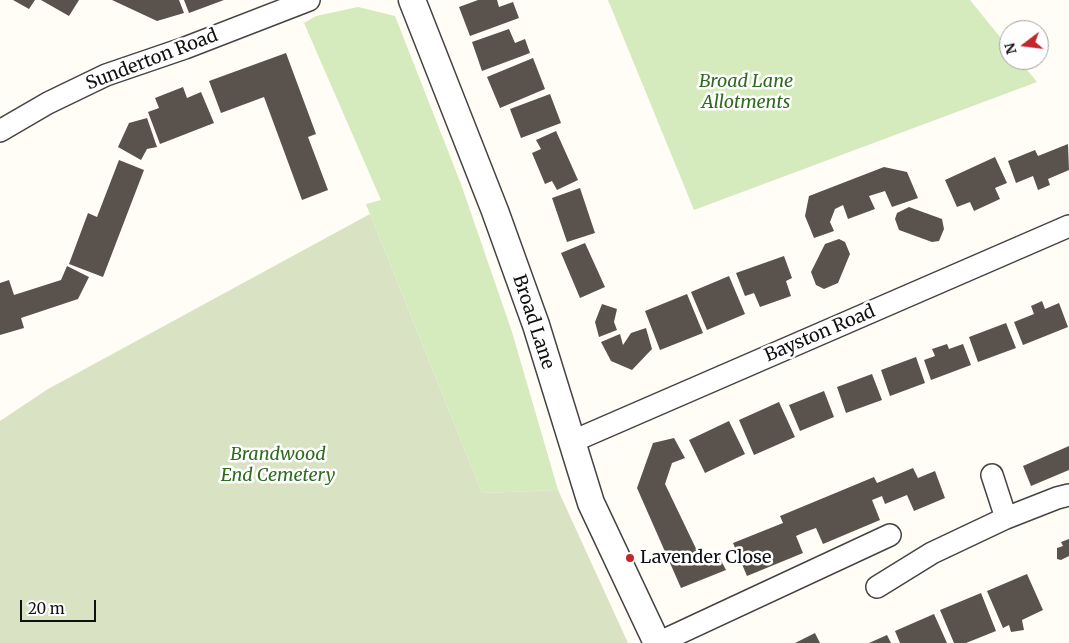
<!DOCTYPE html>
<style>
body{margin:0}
#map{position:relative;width:1069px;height:643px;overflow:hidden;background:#fffdf5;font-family:Merriweather,serif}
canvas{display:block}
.north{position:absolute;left:999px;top:20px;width:50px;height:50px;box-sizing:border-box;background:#fff;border:1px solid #a0a0a0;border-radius:50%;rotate:255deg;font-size:14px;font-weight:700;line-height:20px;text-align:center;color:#111}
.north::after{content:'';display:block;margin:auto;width:18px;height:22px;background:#c4262e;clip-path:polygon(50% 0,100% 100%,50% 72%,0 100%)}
.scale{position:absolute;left:20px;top:600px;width:76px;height:22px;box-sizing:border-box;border:2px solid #111;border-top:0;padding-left:6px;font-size:15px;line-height:18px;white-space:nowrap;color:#111;-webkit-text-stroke:4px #fff;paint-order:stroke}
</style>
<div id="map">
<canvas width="1069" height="643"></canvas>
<div class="north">N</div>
<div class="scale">20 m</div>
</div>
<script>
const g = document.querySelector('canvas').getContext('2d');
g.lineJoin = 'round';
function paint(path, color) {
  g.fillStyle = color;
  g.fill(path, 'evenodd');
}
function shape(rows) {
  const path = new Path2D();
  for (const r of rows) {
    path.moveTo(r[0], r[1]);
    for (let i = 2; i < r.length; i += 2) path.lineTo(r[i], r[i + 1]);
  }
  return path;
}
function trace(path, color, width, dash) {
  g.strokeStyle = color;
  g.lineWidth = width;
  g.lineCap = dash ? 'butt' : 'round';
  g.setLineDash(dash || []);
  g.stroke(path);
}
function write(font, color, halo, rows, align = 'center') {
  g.font = font + ' Merriweather,serif';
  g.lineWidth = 5;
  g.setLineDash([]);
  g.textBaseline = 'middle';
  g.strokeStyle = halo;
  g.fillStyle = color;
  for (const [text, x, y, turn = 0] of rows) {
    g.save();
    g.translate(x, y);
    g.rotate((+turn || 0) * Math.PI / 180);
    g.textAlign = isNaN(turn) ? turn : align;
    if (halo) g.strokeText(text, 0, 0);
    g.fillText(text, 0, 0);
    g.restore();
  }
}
paint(shape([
 [608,0,970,0,1009,48,1009,60,1019,60,1037,82,694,210],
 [358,7,395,16,461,184,512,332,558,490,482,493,366,204,381,200,304,23,316,16]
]), '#d5ebbd');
paint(shape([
 [370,214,482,493,558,490,628,643,0,643,0,421,48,389]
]), '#d9e3c4');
paint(shape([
 [13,0,35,0,29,9],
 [41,0,79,0,69,16],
 [112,0,179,0,184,13,157,21],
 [184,0,224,0,189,13],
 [478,0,497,0,499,7,513,2,519,18,470,36,459,7],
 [509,29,515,43,525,39,530,53,482,71,472,42],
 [286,53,316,134,308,137,328,190,302,200,264,97,221,113,209,81],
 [533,58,545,89,500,108,487,77],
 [183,87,187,98,201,92,214,123,160,144,148,112,159,108,155,98],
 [550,94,561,123,521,138,510,109],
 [147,118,157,147,147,149,141,160,118,147,129,123],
 [556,131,578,180,557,190,552,181,545,184,532,153,541,149,536,140],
 [1068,144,1069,170,1048,179,1050,185,1038,190,1033,176,1016,183,1008,161,1035,150,1038,156],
 [995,157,1007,183,995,188,1000,199,974,211,970,202,957,207,945,180],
 [119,160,144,170,103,277,69,264,88,213,97,217],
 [884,167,907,172,918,198,892,207,885,191,869,196,875,209,848,219,843,205,835,209,830,222,834,231,814,238,805,216,809,196],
 [580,188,595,233,567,242,552,198],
 [909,207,942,219,944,229,939,241,932,242,899,230,895,219,897,213],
 [839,239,845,242,850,254,838,283,824,289,816,285,811,272,825,244],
 [585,243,605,287,580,298,561,253],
 [784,256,792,278,786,281,791,296,760,307,754,293,745,296,736,273],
 [67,266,89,277,78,299,21,318,24,328,0,335,0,283,9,280,14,295,61,280],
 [729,276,745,314,707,330,691,292],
 [687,294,703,333,660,350,645,311],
 [1042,301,1045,309,1059,303,1068,327,1023,345,1014,322,1034,314,1031,306],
 [602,304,617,309,614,322,617,330,599,337,595,322],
 [1006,323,1016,348,978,362,969,337],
 [646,328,652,349,632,370,611,361,601,342,620,334,623,345,631,333],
 [947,344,949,349,963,344,971,365,931,380,924,360,935,356,932,349],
 [916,357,925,383,890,396,881,370],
 [872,374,882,400,846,413,837,387],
 [824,391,834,417,800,431,789,405],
 [779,402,795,437,754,455,739,420],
 [729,421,745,454,705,473,689,440],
 [674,438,685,458,672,463,665,484,701,559,717,553,726,570,681,588,637,488,653,443],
 [1069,446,1069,470,1031,486,1023,466],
 [913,468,918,478,935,471,945,498,914,511,907,495,885,504,882,496,872,500,880,520,823,544,816,528,805,532,796,536,803,553,747,576,733,543,783,523,780,516,874,477,877,483],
 [1069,539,1069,556,1061,560,1057,559,1057,548,1063,546,1061,542],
 [1027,574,1043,610,1022,620,1024,630,1011,632,1009,625,1003,628,987,591],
 [981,593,996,631,966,643,954,643,940,610],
 [934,614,947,643,900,643,895,631],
 [815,633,820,643,795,643],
 [887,635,891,643,869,643]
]), '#5a524d');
const minor = shape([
 [0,131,48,103,106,75,185,48,309,0],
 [571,442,1069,226],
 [992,475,1006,518,1057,498,1069,495],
 [877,587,932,553,1006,518],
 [658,643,890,535]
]);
const tertiary = shape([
 [412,0,495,211,536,325,591,503,657,643]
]);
trace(minor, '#444', 24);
trace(tertiary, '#444', 29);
trace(minor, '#fff', 21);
trace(tertiary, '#fff', 26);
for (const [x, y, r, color] of [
 [630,558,5,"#c4262e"]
]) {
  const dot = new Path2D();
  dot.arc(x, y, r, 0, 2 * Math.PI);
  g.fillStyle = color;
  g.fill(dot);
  trace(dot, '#fff', 2);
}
write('18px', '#111', '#fff', [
 ["Sunderton Road",152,60,-21],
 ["Broad Lane",533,322,72],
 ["Bayston Road",820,334,-23]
]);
write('italic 18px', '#2f6b1f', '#fff', [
 ["Broad Lane",746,82],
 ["Allotments",746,103],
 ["Brandwood",278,455],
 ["End Cemetery",278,476]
]);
write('18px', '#111', '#fff', [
 ["Lavender Close",640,558]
], 'left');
</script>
